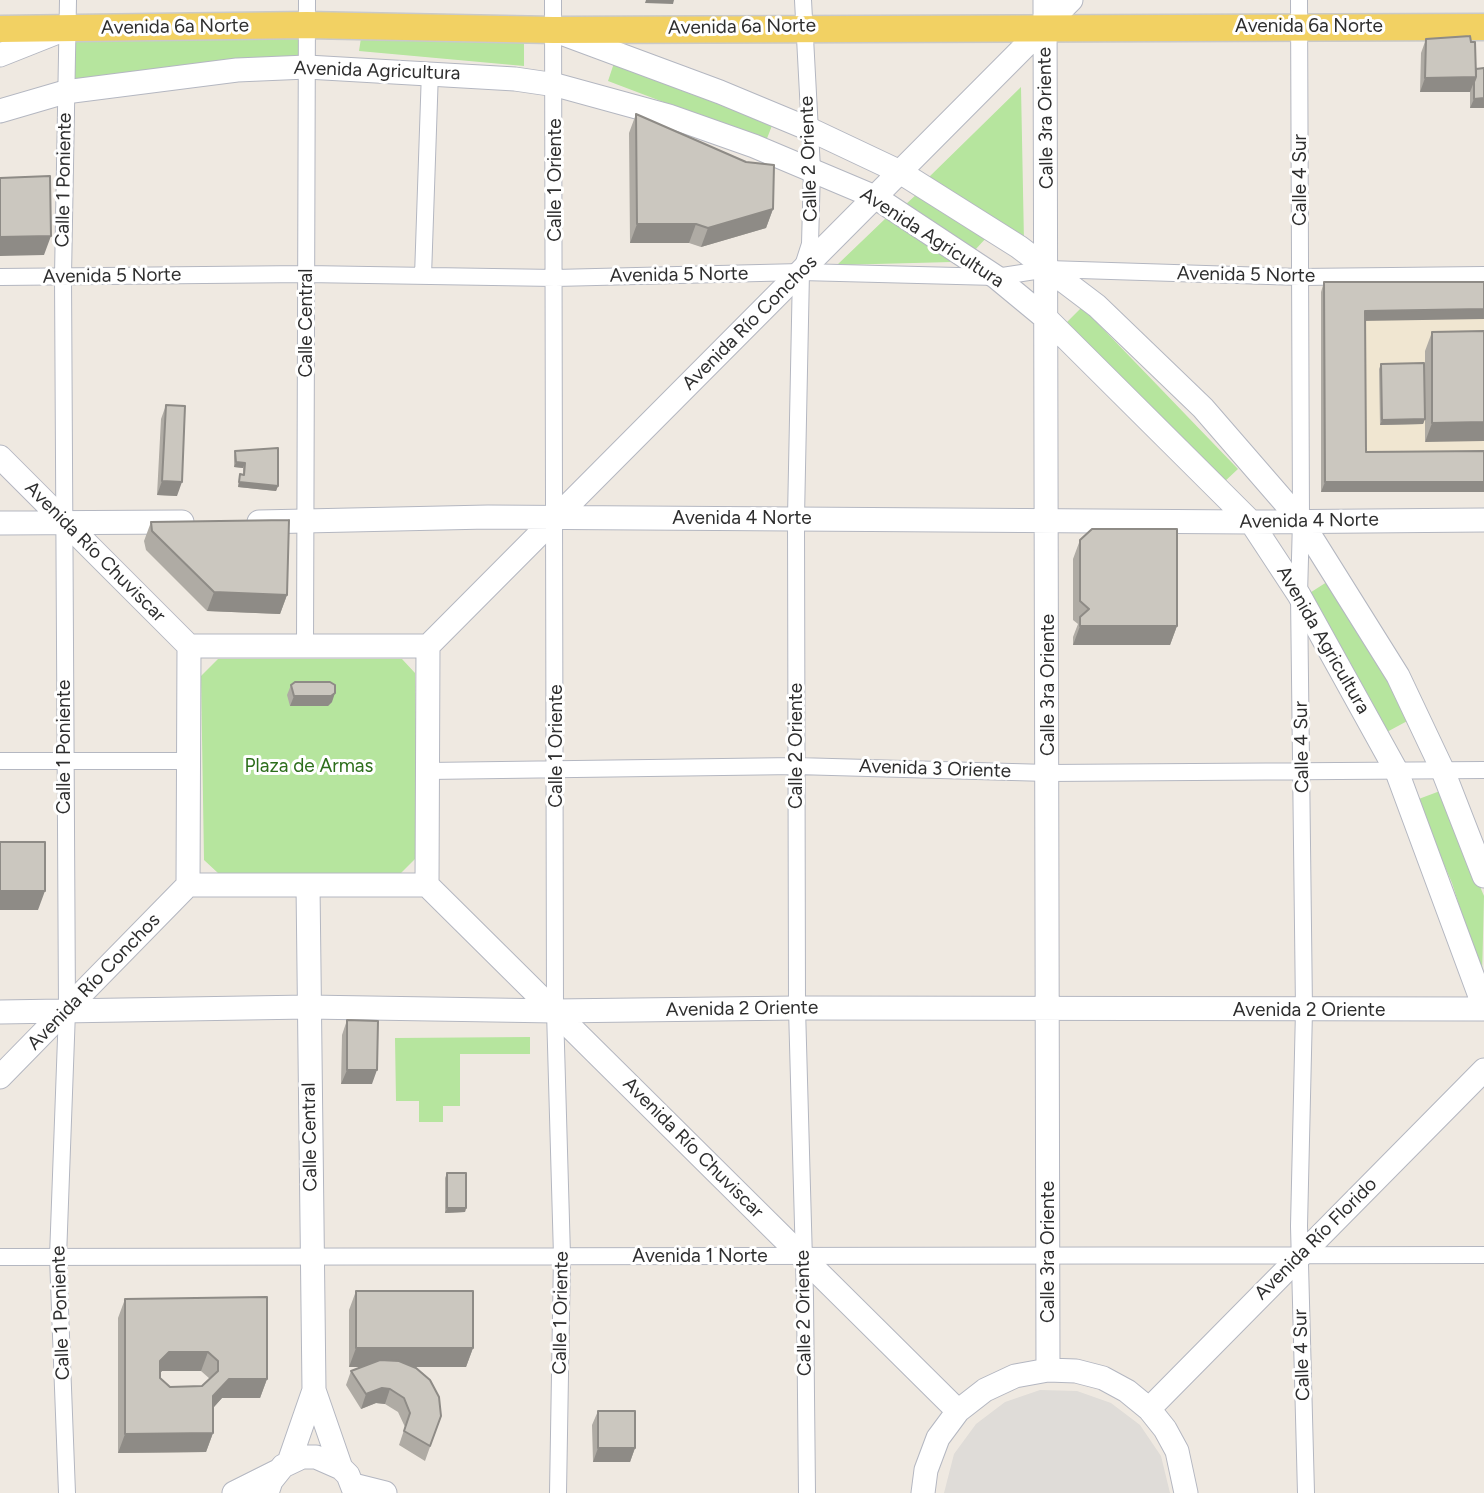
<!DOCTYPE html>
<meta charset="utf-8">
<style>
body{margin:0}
canvas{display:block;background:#efe9e1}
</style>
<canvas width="1484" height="1493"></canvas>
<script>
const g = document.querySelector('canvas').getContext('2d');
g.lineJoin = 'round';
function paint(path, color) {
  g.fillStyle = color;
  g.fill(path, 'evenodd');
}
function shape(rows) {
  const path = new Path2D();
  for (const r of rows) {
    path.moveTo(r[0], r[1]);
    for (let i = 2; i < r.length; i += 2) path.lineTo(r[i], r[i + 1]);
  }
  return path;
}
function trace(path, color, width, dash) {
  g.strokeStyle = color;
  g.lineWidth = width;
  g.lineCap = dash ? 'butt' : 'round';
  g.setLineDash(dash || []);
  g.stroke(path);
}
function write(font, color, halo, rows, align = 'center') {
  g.font = font + ' Figtree,sans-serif';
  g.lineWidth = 6;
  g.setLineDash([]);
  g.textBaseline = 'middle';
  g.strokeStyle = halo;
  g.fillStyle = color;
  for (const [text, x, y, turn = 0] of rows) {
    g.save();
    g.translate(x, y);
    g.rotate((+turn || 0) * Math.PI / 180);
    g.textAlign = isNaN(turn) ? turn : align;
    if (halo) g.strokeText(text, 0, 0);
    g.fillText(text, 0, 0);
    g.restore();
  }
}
paint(shape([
 [1321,292,1484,292,1484,492,1321,492]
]), '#f0e6d1');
paint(shape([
 [308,21,306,59,67,85,69,30],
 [361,38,524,41,524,66,359,51],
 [614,63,773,123,766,141,608,81],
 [1021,87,1024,242,927,179],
 [918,193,987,237,975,250,905,205],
 [886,218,952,262,837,265],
 [1082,307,1238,469,1223,483,1067,322],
 [1330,580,1411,719,1385,733,1305,596],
 [218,659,402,659,415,673,417,857,400,874,218,873,204,860,201,676],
 [1440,791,1484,896,1482,977,1452,883,1416,800],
 [530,1037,530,1054,460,1054,460,1106,443,1106,443,1122,419,1122,419,1101,396,1101,395,1038]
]), '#b6e59e');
paint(shape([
 [1040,1390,1077,1391,1111,1403,1140,1425,1161,1456,1170,1493,944,1493,954,1454,976,1424,1005,1402]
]), '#dfdcd8');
const street = shape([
 [553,0,555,1011,562,1256,558,1493],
 [803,0,812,169,810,244,801,272,796,517,797,1008,805,1297,807,1493],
 [1299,0,1301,521,1299,595,1304,1010,1299,1226,1306,1493],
 [423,276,430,71],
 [0,277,306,274,555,278,801,272,996,277,1048,269,1300,277,1484,275],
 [305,646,307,0],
 [0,761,189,761],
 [428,771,796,766,1048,773,1484,770],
 [0,1257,1484,1255],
 [67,1493,58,1257,67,1011,63,276,68,0]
]);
const secondary = shape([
 [1045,0,1048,1370],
 [561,33,720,92,809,129,900,172,1019,247,1097,306,1203,408,1301,521,1398,676,1443,771,1484,876],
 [0,55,63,30],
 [0,111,65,92,237,70,307,67,515,79,556,85,669,116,754,146,875,197,996,277,1048,320,1251,522,1299,595,1397,772,1484,1007],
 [0,457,189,646],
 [259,522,488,517,1251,522,1484,520],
 [0,523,182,522],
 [189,646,428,646,427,885,188,885,189,646],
 [428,646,1071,0],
 [308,885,314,1390],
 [427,885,958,1411],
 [0,1012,308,1007,555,1011,797,1008,1484,1009],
 [0,1077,188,885],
 [1149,1409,1484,1070],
 [289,1462,314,1390,341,1468],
 [353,1485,385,1493],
 [234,1493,278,1471],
 [267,1493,271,1481,283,1466,302,1457,316,1457,341,1468,348,1475,355,1493],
 [923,1493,926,1470,938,1438,958,1411,985,1390,1015,1376,1048,1370,1076,1371,1103,1378,1127,1391,1149,1409,1165,1429,1177,1451,1186,1493]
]);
const primary = shape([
 [0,29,307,25,553,30,1484,27]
]);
trace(street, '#b4b7c1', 18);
trace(secondary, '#b4b7c1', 25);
trace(primary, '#c9c9c9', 29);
trace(street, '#fff', 16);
trace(secondary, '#fff', 23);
trace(primary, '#f2d163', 26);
paint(shape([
 [1426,39,1471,42,1476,69,1484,68,1484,108,1470,108,1470,92,1420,92,1421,53],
 [636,114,773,209,766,228,701,247,689,243,630,243,629,133],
 [1324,282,1365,321,1366,452,1484,451,1484,492,1321,492,1321,292],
 [1484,331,1425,442,1425,419,1423,424,1380,425,1379,369,1381,364,1425,412,1425,351,1432,332],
 [166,405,177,496,157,495,161,419],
 [235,451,278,486,276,491,238,487,240,474,243,475,243,468,234,467,234,456],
 [151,522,287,595,280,614,207,611,146,550,144,541],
 [1080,540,1177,626,1170,645,1073,645,1073,637,1078,624,1073,620,1073,559],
 [291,685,332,702,328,706,290,706,287,695],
 [347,1020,372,1084,341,1084,342,1035],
 [447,1173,466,1208,465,1212,445,1213,445,1178],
 [356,1291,473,1348,466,1367,416,1367,441,1416,425,1461,399,1445,405,1427,398,1412,385,1404,376,1403,361,1409,346,1385,351,1371,360,1367,349,1367,349,1310],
 [125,1299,267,1379,260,1398,222,1398,213,1408,213,1433,206,1452,118,1453,118,1318],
 [162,1371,201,1371,210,1379,202,1386,170,1387,160,1378,160,1373],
 [598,1411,635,1448,630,1462,593,1462,592,1425]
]), '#afaba4');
paint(shape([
 [646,0,674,0,673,4,645,3],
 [1476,77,1470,92,1420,92,1425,78],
 [1484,98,1484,108,1470,108,1474,99],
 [773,209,766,228,701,247,708,228],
 [637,224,696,224,689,243,630,243],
 [51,236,44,255,0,256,0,237],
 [1484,309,1484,319,1361,321,1365,311],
 [1425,419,1423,424,1380,425,1382,420],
 [1484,422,1484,441,1425,442,1432,423],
 [236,462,245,463,243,468,234,467],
 [162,481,182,482,177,496,157,495],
 [239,482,278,486,276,491,238,487],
 [1325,482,1484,482,1484,492,1321,492],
 [214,592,287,595,280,614,207,611],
 [1080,626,1177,626,1170,645,1073,645],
 [335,693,332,702,328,706,290,706,294,696],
 [0,891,45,891,38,910,0,910],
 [347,1070,377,1070,372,1084,341,1084],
 [447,1208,466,1208,465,1212,445,1213],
 [356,1348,473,1348,466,1367,349,1367],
 [169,1352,208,1352,201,1371,162,1371,153,1380,160,1361],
 [229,1379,267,1379,260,1398,222,1398,206,1416,213,1396],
 [382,1388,390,1389,385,1404,376,1403,361,1409,366,1394],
 [213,1433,206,1452,118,1453,125,1434],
 [598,1448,635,1448,630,1462,593,1462]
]), '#8e8b86');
const building = shape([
 [1470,36,1471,42,1475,42,1476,77,1425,78,1426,39,1470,36],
 [1484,68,1484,98,1474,99,1474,82,1476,77,1476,69,1484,68],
 [636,114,746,162,774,165,773,209,708,228,696,224,637,224,636,114],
 [50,176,51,236,0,237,0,178,50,176],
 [1324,282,1484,282,1484,309,1365,311,1366,452,1484,451,1484,482,1325,482,1324,282],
 [1484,331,1484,422,1432,423,1432,332,1484,331],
 [1424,363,1425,419,1382,420,1381,364,1424,363],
 [166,405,185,406,182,482,162,481,166,405],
 [278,448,278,486,239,482,240,474,244,475,245,463,236,462,235,451,278,448],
 [289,520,287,595,214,592,152,531,151,522,289,520],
 [1092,529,1177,529,1177,626,1080,626,1080,617,1089,609,1080,601,1080,540,1092,529],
 [295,682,330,682,335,685,335,693,331,696,294,696,291,685,295,682],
 [0,842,45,842,45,891,0,891,0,842],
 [347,1020,378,1021,377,1070,347,1070,347,1020],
 [447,1173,466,1173,466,1208,447,1208,447,1173],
 [356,1291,473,1291,473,1348,356,1348,356,1291],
 [267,1297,267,1379,229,1379,213,1396,213,1433,125,1434,125,1299,267,1297],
 [169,1352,208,1352,218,1361,218,1371,202,1386,170,1387,160,1378,160,1361,169,1352],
 [380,1360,399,1361,416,1368,430,1380,439,1397,441,1416,430,1446,404,1431,410,1413,404,1398,390,1389,382,1388,366,1394,351,1371,380,1360],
 [598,1411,635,1411,635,1448,598,1448,598,1411]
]);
paint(building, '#cbc7bf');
trace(building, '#8e8b86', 2);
write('19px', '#2e2e2e', '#fff', [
 ["Avenida 6a Norte",1309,26],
 ["Avenida 6a Norte",175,27,-1],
 ["Avenida 6a Norte",742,27,-1],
 ["Avenida Agricultura",377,71,2],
 ["Calle 3ra Oriente",1046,118,-91],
 ["Calle 2 Oriente",809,159,-92],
 ["Calle 1 Poniente",64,180,-89],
 ["Calle 1 Oriente",555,180,-90],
 ["Calle 4 Sur",1300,180,-90],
 ["Avenida Agricultura",932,238,33],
 ["Avenida 5 Norte",679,275,-1],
 ["Avenida 5 Norte",1246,275,1],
 ["Avenida 5 Norte",112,276,-1],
 ["Calle Central",306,323,-90],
 ["Avenida Río Conchos",750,323,-45],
 ["Avenida 4 Norte",742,518],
 ["Avenida 4 Norte",1309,521,-1],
 ["Avenida Río Chuviscar",95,552,45],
 ["Avenida Agricultura",1323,640,60],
 ["Calle 3ra Oriente",1048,685,-90],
 ["Calle 1 Oriente",556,746,-90],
 ["Calle 2 Oriente",796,746,-90],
 ["Calle 1 Poniente",64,747,-90],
 ["Calle 4 Sur",1302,747,-91],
 ["Avenida 3 Oriente",935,769,2],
 ["Avenida Río Conchos",94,982,-46],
 ["Avenida 2 Oriente",742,1009,-1],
 ["Avenida 2 Oriente",1309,1010],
 ["Calle Central",310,1137,-91],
 ["Avenida Río Chuviscar",693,1148,45],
 ["Avenida Río Florido",1316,1239,-45],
 ["Calle 3ra Oriente",1048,1252,-90],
 ["Avenida 1 Norte",700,1256],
 ["Calle 1 Poniente",61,1313,-92],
 ["Calle 1 Oriente",561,1313,-89],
 ["Calle 2 Oriente",804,1313,-91],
 ["Calle 4 Sur",1302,1355,-92]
]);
write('19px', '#2c6e1b', '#fff', [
 ["Plaza de Armas",309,766]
]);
</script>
